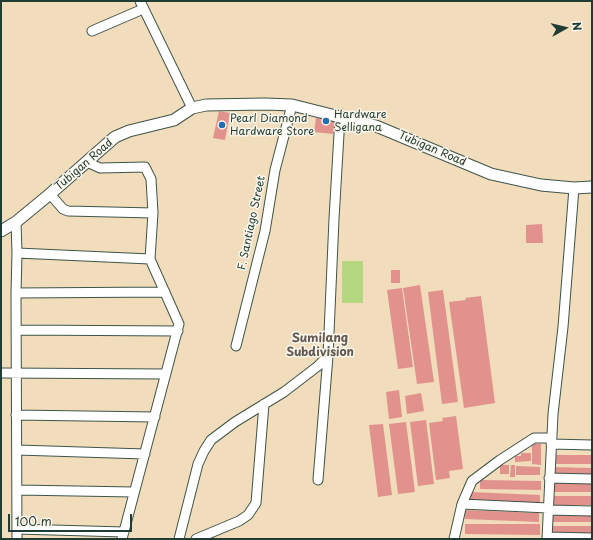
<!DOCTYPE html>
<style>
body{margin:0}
#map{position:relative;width:593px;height:540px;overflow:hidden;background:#f1dcbb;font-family:"Playpen Sans",sans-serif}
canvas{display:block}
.frame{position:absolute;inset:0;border:2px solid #1f3d34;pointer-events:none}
.north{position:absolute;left:545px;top:8px;width:40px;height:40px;-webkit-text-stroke:3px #fbf7ec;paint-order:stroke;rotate:82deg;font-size:11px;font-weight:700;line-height:16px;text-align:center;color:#1f3d34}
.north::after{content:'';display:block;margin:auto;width:14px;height:18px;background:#1f3d34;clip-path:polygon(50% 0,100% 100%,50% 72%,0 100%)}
.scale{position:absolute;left:8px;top:514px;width:124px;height:18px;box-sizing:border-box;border:2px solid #1f3d34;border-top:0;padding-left:5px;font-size:12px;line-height:14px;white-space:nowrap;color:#1f3d34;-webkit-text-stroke:3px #fbf7ec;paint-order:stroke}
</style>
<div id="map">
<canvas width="593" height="540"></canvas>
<div class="frame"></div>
<div class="north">N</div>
<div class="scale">100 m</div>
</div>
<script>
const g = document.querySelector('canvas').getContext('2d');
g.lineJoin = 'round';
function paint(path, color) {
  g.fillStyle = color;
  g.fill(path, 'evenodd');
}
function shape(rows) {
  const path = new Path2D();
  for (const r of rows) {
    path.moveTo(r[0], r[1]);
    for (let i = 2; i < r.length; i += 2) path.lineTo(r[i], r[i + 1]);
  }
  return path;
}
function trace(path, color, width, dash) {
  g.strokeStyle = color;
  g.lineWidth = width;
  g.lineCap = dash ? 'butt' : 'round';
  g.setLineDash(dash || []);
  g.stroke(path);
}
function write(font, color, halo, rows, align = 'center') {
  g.font = font + ' "Playpen Sans",sans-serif';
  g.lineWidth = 3;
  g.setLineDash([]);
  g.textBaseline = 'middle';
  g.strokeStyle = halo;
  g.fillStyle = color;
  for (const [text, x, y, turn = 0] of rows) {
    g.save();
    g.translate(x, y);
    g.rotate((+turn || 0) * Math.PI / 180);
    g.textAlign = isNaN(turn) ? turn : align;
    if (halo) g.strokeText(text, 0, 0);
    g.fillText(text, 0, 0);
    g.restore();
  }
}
paint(shape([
 [342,261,363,261,363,303,342,303]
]), '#b4d77f');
paint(shape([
 [219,111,230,113,225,140,213,138],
 [316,118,335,120,333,134,314,132],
 [542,224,543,243,526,243,526,225],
 [391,270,400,270,400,283,391,283],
 [420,285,434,382,417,384,403,288],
 [402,288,413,367,398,369,387,290],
 [443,290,458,402,442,404,428,292],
 [481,296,495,403,464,408,449,302,466,300,465,298],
 [399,390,402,417,389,419,386,392],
 [421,393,424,411,407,414,405,396],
 [456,416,463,469,449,471,450,478,436,480,429,423,443,421,442,418],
 [426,420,434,484,418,486,410,422],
 [406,422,415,492,398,494,389,424],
 [383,424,392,495,378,497,369,425],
 [532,444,541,444,541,465,532,464],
 [521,453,531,453,531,461,515,462,515,456,521,456],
 [553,455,592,455,592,464,553,464],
 [500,465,509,465,509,474,500,474],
 [511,465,515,465,515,477,510,477],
 [516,466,540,467,540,475,516,475],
 [553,467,592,468,592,477,553,477],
 [480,480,541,481,541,490,480,489],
 [553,483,592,483,592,492,553,492],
 [470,492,540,495,540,505,469,502],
 [552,496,592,496,592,505,552,505],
 [465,510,539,513,539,522,465,519],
 [552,513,592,513,592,522,552,522],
 [465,524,540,524,540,535,465,534],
 [551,526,592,526,592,535,551,534]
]), '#e1928c');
const minor = shape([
 [140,1,192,108],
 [92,31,143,9],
 [87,162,100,168,145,167,151,179,153,213,150,259,179,324,122,539],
 [50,194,63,209,68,211,153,213],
 [16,222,17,253,16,293,17,539],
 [17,253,150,259],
 [16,293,165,292],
 [16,330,178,331],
 [236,346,265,231,275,170,292,105],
 [1,373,166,374],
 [16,415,155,417],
 [551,444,592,445],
 [17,450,145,454],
 [549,478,592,479],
 [318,480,328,356,334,219,340,117],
 [17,490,134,492],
 [462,504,548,508],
 [548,510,592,511],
 [17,529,124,532],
 [547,537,592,538],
 [179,539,198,464,204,451,211,440,235,422,284,392,318,366,328,356],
 [196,539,239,521,248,515,256,503,264,404],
 [454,539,462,504,472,481,500,460,534,438,551,438],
 [547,539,553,414,563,327,574,188]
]);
const tertiary = shape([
 [1,231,16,222,50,194,115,137,129,131,174,120,192,108,206,105,265,104,292,105,376,126,491,174,541,185,574,188,592,187]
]);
trace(minor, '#3e5548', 11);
trace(tertiary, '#3e5548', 13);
trace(minor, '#fff', 9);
trace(tertiary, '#fff', 11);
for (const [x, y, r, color] of [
 [326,121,4,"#1f6fb2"],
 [222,125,4,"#1f6fb2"]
]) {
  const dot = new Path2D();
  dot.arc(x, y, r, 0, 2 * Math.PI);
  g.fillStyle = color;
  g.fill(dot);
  trace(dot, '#fbf7ec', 1.5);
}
write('11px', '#1f3d34', '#fbf7ec', [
 ["Hardware",334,115],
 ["Selligana",334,128],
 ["Pearl Diamond",230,119],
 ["Hardware Store",230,132]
], 'left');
write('11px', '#1f3d34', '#fbf7ec', [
 ["Tubigan Road",432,149,23],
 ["Tubigan Road",84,165,-41],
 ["F. Santiago Street",252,223,-78]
]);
write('bold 12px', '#635b53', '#fbf7ec', [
 ["Sumilang",320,339],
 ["Subdivision",320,353]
]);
</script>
